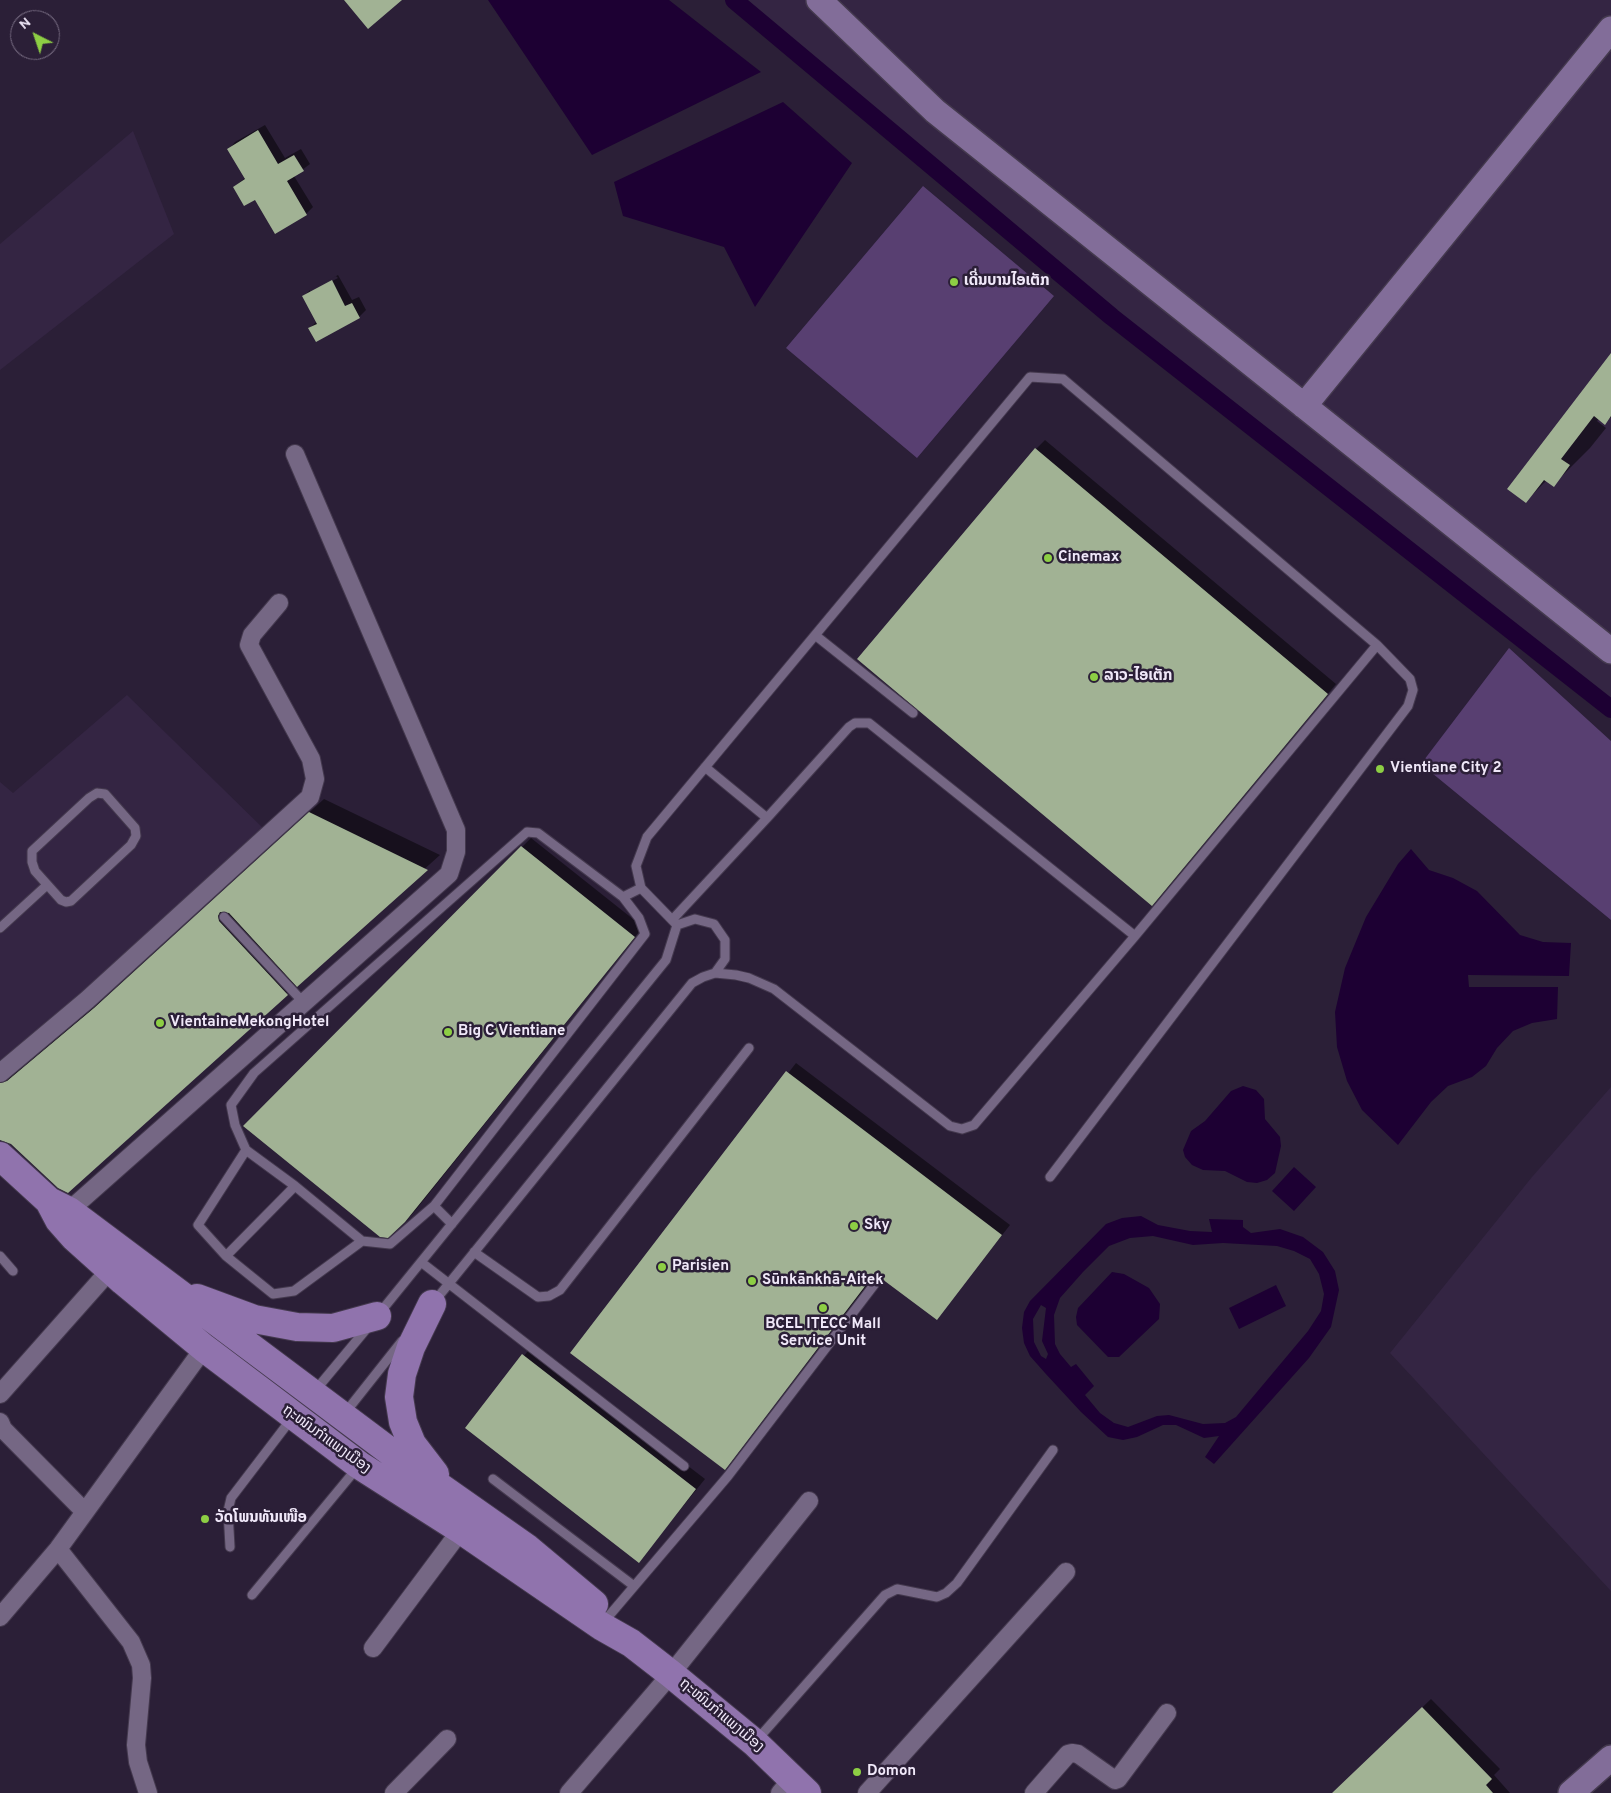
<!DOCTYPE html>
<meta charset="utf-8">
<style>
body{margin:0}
#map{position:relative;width:1611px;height:1793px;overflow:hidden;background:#2b1f37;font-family:Overpass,sans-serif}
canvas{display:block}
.north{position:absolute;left:10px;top:10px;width:50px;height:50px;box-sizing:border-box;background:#2b1f37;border:1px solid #7a6f85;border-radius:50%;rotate:319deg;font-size:14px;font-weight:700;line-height:20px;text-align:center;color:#f0e8f9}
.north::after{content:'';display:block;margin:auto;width:18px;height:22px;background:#8dce44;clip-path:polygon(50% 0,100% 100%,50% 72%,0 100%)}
</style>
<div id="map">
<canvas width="1611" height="1793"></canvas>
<div class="north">N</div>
</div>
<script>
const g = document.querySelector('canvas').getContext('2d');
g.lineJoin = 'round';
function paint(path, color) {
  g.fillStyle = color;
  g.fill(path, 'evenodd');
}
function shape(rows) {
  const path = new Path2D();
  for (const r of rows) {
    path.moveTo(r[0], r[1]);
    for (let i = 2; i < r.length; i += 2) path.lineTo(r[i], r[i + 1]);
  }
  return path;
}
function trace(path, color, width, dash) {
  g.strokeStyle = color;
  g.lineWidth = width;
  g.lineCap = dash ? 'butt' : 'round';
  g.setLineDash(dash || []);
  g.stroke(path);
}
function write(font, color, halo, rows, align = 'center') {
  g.font = font + ' Overpass,"Noto Sans Lao",sans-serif';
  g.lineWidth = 5;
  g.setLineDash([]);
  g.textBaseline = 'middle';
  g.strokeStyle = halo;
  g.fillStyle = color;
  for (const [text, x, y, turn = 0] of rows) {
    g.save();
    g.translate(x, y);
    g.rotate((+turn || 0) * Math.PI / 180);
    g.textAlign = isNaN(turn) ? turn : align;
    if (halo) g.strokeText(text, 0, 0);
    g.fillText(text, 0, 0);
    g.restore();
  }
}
paint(shape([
 [734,0,1611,0,1611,709,1112,317],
 [133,131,174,234,0,370,0,244],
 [127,695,267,832,0,1064,0,782,13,793],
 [1611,1087,1611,1591,1390,1353,1532,1177]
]), '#342543');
paint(shape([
 [923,186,1054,296,917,458,786,348],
 [1509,648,1611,741,1611,920,1421,764]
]), '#583f71');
paint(shape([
 [488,0,669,0,761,72,592,155],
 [783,102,852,163,755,307,724,247,623,216,614,182],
 [1411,849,1429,870,1453,878,1477,891,1520,935,1543,942,1571,943,1569,976,1468,975,1469,987,1558,987,1557,1019,1532,1023,1513,1031,1497,1048,1486,1066,1472,1077,1448,1086,1431,1102,1398,1145,1362,1110,1347,1081,1337,1047,1335,1012,1345,968,1366,917,1398,864],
 [1243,1086,1256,1090,1264,1099,1265,1119,1280,1137,1281,1146,1275,1173,1267,1180,1257,1183,1247,1182,1225,1171,1203,1170,1192,1165,1185,1157,1183,1150,1191,1131,1205,1121,1231,1091],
 [1294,1167,1316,1187,1294,1211,1272,1191],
 [1141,1216,1158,1225,1190,1231,1212,1232,1209,1219,1243,1220,1243,1227,1251,1233,1280,1229,1303,1237,1323,1252,1335,1271,1339,1290,1331,1327,1309,1358,1214,1464,1205,1457,1219,1436,1204,1438,1176,1425,1163,1425,1137,1437,1123,1440,1108,1437,1081,1412,1045,1373,1030,1356,1024,1343,1022,1328,1024,1312,1030,1301,1106,1224,1122,1218],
 [1153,1236,1193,1245,1223,1243,1277,1246,1294,1251,1310,1259,1319,1274,1324,1294,1321,1311,1308,1331,1236,1417,1225,1423,1203,1424,1169,1415,1157,1416,1128,1427,1114,1423,1100,1413,1085,1395,1094,1386,1076,1364,1071,1367,1060,1354,1055,1344,1054,1315,1060,1298,1083,1272,1109,1246,1130,1238],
 [1041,1305,1046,1308,1042,1341,1048,1354,1046,1359,1041,1356,1034,1342,1033,1319],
 [1112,1272,1124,1274,1149,1288,1160,1304,1159,1319,1119,1357,1108,1357,1077,1325,1076,1317,1078,1308],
 [1276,1285,1286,1306,1239,1329,1229,1308]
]), '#1d0033');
paint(shape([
 [265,125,285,158,301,149,310,164,294,176,313,207,306,214,256,198,234,187,246,177,229,149,235,142],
 [338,275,352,300,359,297,366,310,359,317,310,328,317,321,304,296,310,290],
 [336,276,338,278,310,293,310,290],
 [1611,356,1611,417,1605,423,1599,419,1597,421,1606,428,1590,448,1553,485,1547,480,1526,501],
 [1045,440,1336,684,1161,895,1036,449],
 [324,799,440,855,67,1191,11,1143,0,1138,0,1081,12,1070,22,1068,109,994],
 [531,838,643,927,414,1212,405,1222,245,1126],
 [796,1063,1010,1225,937,1318,879,1274,873,1278,725,1468,572,1353],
 [532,1346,705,1479,639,1561,466,1427],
 [1431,1699,1500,1769,1494,1775,1510,1793,1334,1793]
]), '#0007');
trace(shape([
 [734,0,1112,317,1611,709]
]), '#1d0033', 18);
paint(shape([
 [344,0,402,0,368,29],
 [258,130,278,164,294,155,304,171,287,181,307,215,275,234,255,200,244,206,233,187,245,179,227,149],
 [332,280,345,306,352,303,360,318,316,342,308,328,317,324,302,296],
 [1611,353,1611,416,1605,425,1594,416,1561,459,1570,465,1554,487,1544,480,1526,503,1507,489],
 [1035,448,1328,694,1152,906,857,659],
 [309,812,428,870,297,987,229,913,220,912,218,916,219,921,288,995,68,1193,58,1188,11,1144,0,1140,0,1083,7,1081,94,1008],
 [521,846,635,937,405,1222,388,1238,380,1237,243,1126],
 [786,1071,1002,1235,937,1320,878,1276,869,1281,725,1470,570,1353],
 [522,1354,696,1489,639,1563,465,1428],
 [1422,1707,1492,1779,1486,1785,1493,1793,1332,1793]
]), '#a1b294');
const lane = shape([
 [815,635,913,713],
 [705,767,767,818,849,727,855,723,869,723,1135,936],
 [97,793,105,794,135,828,136,836,131,845,71,901,66,902,61,900,35,871,32,862,32,851,89,798,97,793],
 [527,832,538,833,623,897,639,918,645,934,434,1206,390,1244,362,1241,295,1186,246,1150,235,1125,231,1105,254,1073,527,832],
 [623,897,641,888],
 [224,917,304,1003],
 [672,920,767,818],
 [677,925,695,919,714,924,725,940,725,959,715,973],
 [0,928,47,885],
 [246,1150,198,1225,226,1256,273,1294,294,1291,362,1241],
 [1050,1177,1408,706,1413,690,1410,679,1377,645],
 [434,1206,452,1224],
 [474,1252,538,1297,549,1296,560,1290,749,1048],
 [0,1256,13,1271],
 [226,1256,295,1186],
 [421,1262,684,1466],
 [434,1302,692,983,703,977,715,973,736,975,749,978,774,989,950,1126,962,1129,974,1125,1135,936,1377,645,1063,379,1030,377,647,837,636,866,641,888,677,925],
 [378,1315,666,960,677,925],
 [314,1392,368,1327],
 [345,1413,402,1341],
 [493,1479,634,1586],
 [230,1547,228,1511,231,1498,292,1418],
 [252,1595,357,1468],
 [602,1624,728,1476,874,1285],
 [756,1741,885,1595,897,1589,937,1597,946,1593,957,1583,1053,1450]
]);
const street = shape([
 [0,1073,87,1000,310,797,315,779,311,759,249,645,252,635,279,603],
 [63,1216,449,874,456,852,456,830,295,454],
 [0,1394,110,1270],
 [0,1422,3,1429,85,1512],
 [58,1549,131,1642,141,1665,142,1678,136,1745,138,1762,148,1793],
 [0,1617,58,1549,204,1348],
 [373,1648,461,1530],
 [394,1793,447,1739],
 [569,1793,671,1674,809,1501],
 [780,1793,792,1779],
 [867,1793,1066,1572],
 [1034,1793,1068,1754,1072,1753,1078,1754,1115,1780,1118,1779,1167,1713]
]);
const secondary = shape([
 [819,0,935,111,1611,651],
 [1304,406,1611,29],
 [1571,1793,1611,1758]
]);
const primary = shape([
 [0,1156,49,1201,69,1211,396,1456,527,1548,594,1604],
 [49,1201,59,1220,74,1237,123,1281,204,1348,359,1465,461,1530,601,1626,631,1643,671,1674,755,1743,807,1793],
 [197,1298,254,1319,297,1327,333,1328,377,1316],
 [432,1304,411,1347,402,1374,399,1397,403,1422,412,1444,435,1474]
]);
trace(lane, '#44394e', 11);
trace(street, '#44394e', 20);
trace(secondary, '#44394e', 28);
trace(primary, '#44394e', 30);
trace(lane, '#756784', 9);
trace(street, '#756784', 18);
trace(secondary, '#826d99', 25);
trace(primary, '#9073ad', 28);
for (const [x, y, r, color] of [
 [954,282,5,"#8dce44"],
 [1048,558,5,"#8dce44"],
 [1094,677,5,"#8dce44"],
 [1380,769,5,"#8dce44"],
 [160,1023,5,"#8dce44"],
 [448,1032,5,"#8dce44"],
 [854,1226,5,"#8dce44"],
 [662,1267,5,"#8dce44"],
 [752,1281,5,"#8dce44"],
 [823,1308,5,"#8dce44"],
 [205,1519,5,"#8dce44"],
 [857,1772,5,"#8dce44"]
]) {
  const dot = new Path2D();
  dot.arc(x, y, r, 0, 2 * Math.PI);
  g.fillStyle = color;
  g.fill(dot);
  trace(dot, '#2b1f37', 2);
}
write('bold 15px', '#f0e8f9', '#2b1f37', [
 ["ເດີ່ນບານໄອເຕັກ",964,282],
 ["Cinemax",1058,558],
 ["ລາວ-ໄອເຕັກ",1104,677],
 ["Vientiane City 2",1390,769],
 ["VientaineMekongHotel",170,1023],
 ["Big C Vientiane",458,1032],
 ["Sky",864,1226],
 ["Parisien",672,1267],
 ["Sūnkānkhā-Aitek",762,1281],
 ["BCEL ITECC Mall",823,1325,"center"],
 ["Service Unit",823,1342,"center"],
 ["ວັດໂພນທັນເໜືອ",215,1519],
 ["Domon",867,1772]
], 'left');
write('15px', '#f0e8f9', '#2b1f37', [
 ["ຖະໜົນກຳແພງເມືອງ",326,1440,36],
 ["ຖະໜົນກຳແພງເມືອງ",721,1716,40]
]);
</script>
